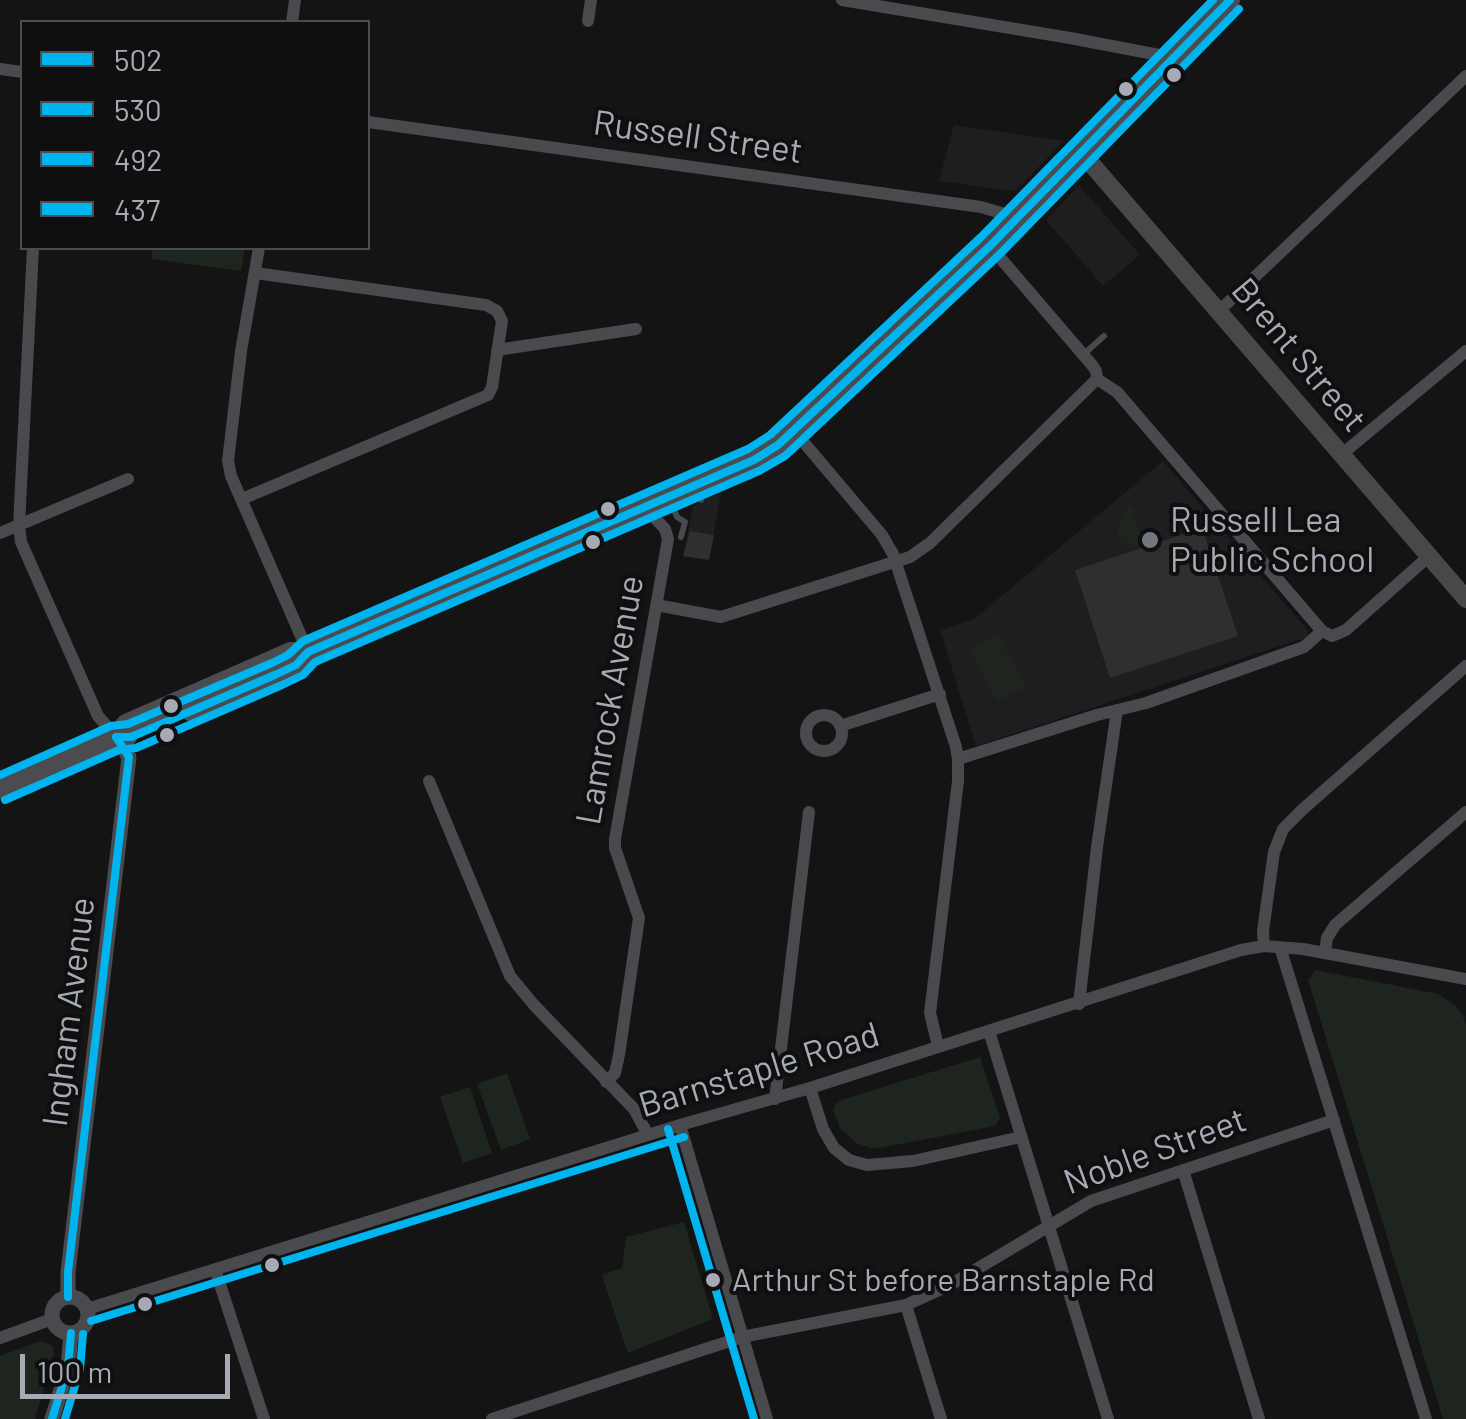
<!DOCTYPE html>
<style>
body{margin:0}
#map{position:relative;width:1466px;height:1419px;overflow:hidden;background:#141415;font-family:Barlow,sans-serif}
canvas{display:block}
.legend{position:absolute;left:20px;top:20px;width:350px;height:230px;box-sizing:border-box;background:#0f0f10;border:2px solid #4b4d52;margin:0;padding:12px 18px;list-style:none;font-size:30px;color:#a6aab5}
.legend li{display:flex;align-items:center;gap:20px;height:50px}
.legend b{width:50px;border:2px solid #4b4d52}
.scale{position:absolute;left:20px;top:1354px;width:210px;height:45px;box-sizing:border-box;border:5px solid #a6aab5;border-top:0;padding-left:12px;font-size:30px;line-height:35px;white-space:nowrap;color:#a6aab5;-webkit-text-stroke:8px #0f0f10;paint-order:stroke}
</style>
<div id="map">
<canvas width="1466" height="1419"></canvas>
<ul class="legend">
<li><b style="height:12px;background:#00b5ef"></b>502</li>
<li><b style="height:12px;background:#00b5ef"></b>530</li>
<li><b style="height:12px;background:#00b5ef"></b>492</li>
<li><b style="height:12px;background:#00b5ef"></b>437</li>
</ul>
<div class="scale">100 m</div>
</div>
<script>
const g = document.querySelector('canvas').getContext('2d');
g.lineJoin = 'round';
function paint(path, color) {
  g.fillStyle = color;
  g.fill(path, 'evenodd');
}
function shape(rows) {
  const path = new Path2D();
  for (const r of rows) {
    if (r.length === 3) {
      path.moveTo(r[0] + r[2], r[1]);
      path.arc(r[0], r[1], r[2], 0, 2 * Math.PI);
      continue;
    }
    path.moveTo(r[0], r[1]);
    for (let i = 2; i < r.length; i += 2) path.lineTo(r[i], r[i + 1]);
  }
  return path;
}
function trace(path, color, width, dash) {
  g.strokeStyle = color;
  g.lineWidth = width;
  g.lineCap = dash ? 'butt' : 'round';
  g.setLineDash(dash || []);
  g.stroke(path);
}
function write(font, color, halo, rows, align = 'center') {
  g.font = font + ' Barlow,sans-serif';
  g.lineWidth = 8;
  g.setLineDash([]);
  g.textBaseline = 'middle';
  g.strokeStyle = halo;
  g.fillStyle = color;
  for (const [text, x, y, turn = 0] of rows) {
    g.save();
    g.translate(x, y);
    g.rotate((+turn || 0) * Math.PI / 180);
    g.textAlign = isNaN(turn) ? turn : align;
    if (halo) g.strokeText(text, 0, 0);
    g.fillText(text, 0, 0);
    g.restore();
  }
}
paint(shape([
 [954,125,1064,141,1017,189,1011,191,939,181],
 [1079,185,1140,255,1103,286,1046,220],
 [1163,461,1308,631,1307,637,976,746,940,630,974,619],
 [721,492,709,560,683,556,693,506]
]), '#1e1e20');
paint(shape([
 [152,248,245,248,241,271,152,259],
 [1131,505,1143,542,1129,546,1120,541,1118,533,1121,518],
 [998,635,1026,687,998,702,970,650],
 [1316,970,1438,994,1455,1005,1462,1014,1466,1025,1466,1419,1443,1419,1308,980],
 [980,1057,1000,1118,995,1126,879,1148,871,1148,856,1143,840,1128,833,1109,838,1101],
 [507,1073,530,1139,501,1150,477,1084],
 [470,1087,492,1153,463,1163,440,1097],
 [684,1222,713,1319,628,1353,602,1275,622,1268,626,1237],
 [40,1341,49,1344,53,1347,54,1353,35,1419,0,1419,0,1356]
]), '#1e251f');
paint(shape([
 [1202,528,1238,636,1110,678,1075,570],
 [690,531,714,535,709,560,683,556]
]), '#2f2f30');
trace(shape([
 [1084,354,1104,336],
 [701,500,704,486],
 [671,502,677,517,685,522,681,537]
]), '#494a4d', 6);
trace(shape([
 [842,0,1070,38,1175,58],
 [588,21,591,0],
 [292,22,295,0],
 [0,69,22,72],
 [368,122,981,207,1018,218],
 [990,246,1092,365,1096,371,1097,379,1117,392,1322,631],
 [33,248,19,525,21,542,98,716,116,737],
 [259,248,241,351,228,461,231,476,308,652],
 [1219,311,1466,76],
 [497,350,636,329],
 [795,432,882,535,893,554,956,747,958,759,958,781,930,1013,938,1046],
 [1341,455,1466,351],
 [242,499,488,395,492,387,502,321,497,311,486,305,255,273],
 [0,533,128,479],
 [656,605,721,617,910,557,930,543,1097,379],
 [1322,631,1332,636,1346,630,1428,557],
 [824,733,18],
 [840,726,940,694],
 [958,759,1097,715,1146,703,1304,647,1322,631],
 [429,781,510,976,534,1005,634,1109,648,1135],
 [1264,946,1263,931,1274,852,1283,829,1303,809,1466,666],
 [1280,947,1426,1419],
 [1325,952,1327,938,1335,925,1466,812],
 [1079,1004,1097,847,1117,710],
 [989,1031,1108,1419],
 [606,1082,615,1073,619,1055,639,918,615,848,615,839,668,539,665,529,654,517,647,504],
 [810,1088,823,1129,834,1148,849,1160,867,1165,913,1161,1021,1137],
 [775,1099,809,812],
 [680,1125,767,1419],
 [1183,1170,1259,1419],
 [215,1269,264,1419],
 [906,1305,941,1419],
 [87,1309,680,1125,810,1088,1241,950,1264,946,1303,949,1466,979],
 [0,1338,52,1319],
 [492,1419,742,1337,906,1305,950,1285,1091,1201,1334,1120]
]), '#494a4d', 12);
trace(shape([
 [68,1297,68,1272,129,757,116,737],
 [70,1315,18],
 [52,1419,68,1367,71,1333]
]), '#494a4d', 15);
trace(shape([
 [1082,153,1466,599]
]), '#48484b', 18);
trace(shape([
 [190,711,296,665,308,652],
 [116,737,126,724,291,652,308,652,754,460,778,445,990,246,1230,0],
 [0,789,116,737,127,737]
]), '#4b4c4f', 20);
trace(shape([
 [116,737,131,737,277,674,296,665,308,652,754,460,778,445,990,246,1230,0],
 [68,1297,68,1272,129,757,116,737],
 [52,1419,68,1367,71,1333]
]), '#00b5ef', 8);
trace(shape([
 [5,800,119,750,136,748,282,685,303,675,315,662,759,471,785,456,999,255,1239,9]
]), '#00b5ef', 8);
trace(shape([
 [0,775,111,726,128,724,272,663,288,655,303,641,748,449,770,435,981,237,1213,0]
]), '#00b5ef', 8);
trace(shape([
 [668,1129,754,1419],
 [91,1321,684,1137],
 [65,1419,80,1369,83,1334]
]), '#00b5ef', 8);
for (const [x, y, r, color] of [
 [1174,75,9,"#a6aab5"],
 [1126,89,9,"#a6aab5"],
 [608,509,9,"#a6aab5"],
 [1150,540,10,"#73767d"],
 [593,542,9,"#a6aab5"],
 [171,706,9,"#a6aab5"],
 [167,735,9,"#a6aab5"],
 [272,1265,9,"#a6aab5"],
 [713,1280,9,"#a6aab5"],
 [145,1304,9,"#a6aab5"]
]) {
  const dot = new Path2D();
  dot.arc(x, y, r, 0, 2 * Math.PI);
  g.fillStyle = color;
  g.fill(dot);
  trace(dot, '#0f0f10', 4);
}
write('32px', '#a6aab5', '#0f0f10', [
 ["Arthur St before Barnstaple Rd",732,1280]
], 'left');
write('35px', '#a6aab5', '#0f0f10', [
 ["Russell Street",698,137,8],
 ["Brent Street",1299,355,50],
 ["Lamrock Avenue",610,700,-80],
 ["Ingham Avenue",69,1012,-83],
 ["Barnstaple Road",759,1070,-17],
 ["Noble Street",1155,1151,-20]
]);
write('35px', '#a6aab5', '#0f0f10', [
 ["Russell Lea",1170,520],
 ["Public School",1170,560]
], 'left');
</script>
